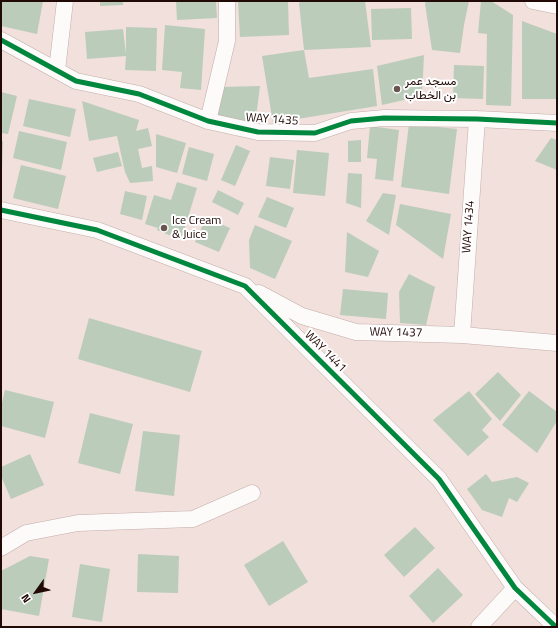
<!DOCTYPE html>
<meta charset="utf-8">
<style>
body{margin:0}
#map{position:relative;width:558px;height:628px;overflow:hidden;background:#f1e0dc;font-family:"Titillium Web",sans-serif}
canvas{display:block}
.frame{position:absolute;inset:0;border:2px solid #210905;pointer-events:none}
.north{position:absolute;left:16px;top:572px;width:40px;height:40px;-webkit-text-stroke:3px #fff;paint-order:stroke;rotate:237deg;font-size:11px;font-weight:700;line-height:16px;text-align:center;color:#210905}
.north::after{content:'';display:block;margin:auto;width:14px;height:18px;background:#210905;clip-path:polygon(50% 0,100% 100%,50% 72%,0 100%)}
</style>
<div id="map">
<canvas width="558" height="628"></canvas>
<div class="frame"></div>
<div class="north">N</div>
</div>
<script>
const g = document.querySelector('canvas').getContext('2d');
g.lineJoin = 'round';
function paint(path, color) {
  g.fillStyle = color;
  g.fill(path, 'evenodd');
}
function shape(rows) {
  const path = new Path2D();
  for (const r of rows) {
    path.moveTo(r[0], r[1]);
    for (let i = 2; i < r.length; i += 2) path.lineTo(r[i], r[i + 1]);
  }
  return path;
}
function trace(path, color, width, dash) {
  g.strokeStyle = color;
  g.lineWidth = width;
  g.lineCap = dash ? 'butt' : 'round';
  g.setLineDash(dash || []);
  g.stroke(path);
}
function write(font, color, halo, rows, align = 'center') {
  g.font = font + ' "Titillium Web",Vazirmatn,sans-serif';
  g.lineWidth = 4;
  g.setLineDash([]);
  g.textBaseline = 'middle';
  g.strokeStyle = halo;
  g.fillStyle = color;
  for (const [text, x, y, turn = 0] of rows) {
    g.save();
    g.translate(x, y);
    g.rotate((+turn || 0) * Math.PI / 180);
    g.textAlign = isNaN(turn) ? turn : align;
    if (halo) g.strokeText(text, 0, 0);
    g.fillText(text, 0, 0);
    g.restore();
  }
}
paint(shape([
 [1,1,43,1,37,34,1,26],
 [100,1,123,1,123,5,100,6],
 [176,1,216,1,217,18,177,20],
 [238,1,288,1,289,35,240,37],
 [302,1,365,1,371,47,304,50,299,3],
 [426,1,469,1,464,25,460,53,432,50,425,4],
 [481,1,491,1,513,15,511,106,486,105,487,34,478,33],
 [411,8,412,39,372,40,371,9],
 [522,21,557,34,557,99,522,99],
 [165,25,205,29,201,90,180,88,182,72,162,70],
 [126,27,157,28,156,71,125,70,126,56,87,59,85,32,123,29,126,54],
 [304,50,309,78,373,69,377,106,273,123,262,56],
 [424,55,422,96,382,105,377,66],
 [454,65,484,66,483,99,453,98],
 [260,86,255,125,218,117,220,87],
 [1,92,17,96,8,134,1,133],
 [29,99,76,109,70,137,23,126],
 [82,101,139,120,136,131,148,128,152,146,138,149,142,168,152,166,153,181,130,183,125,172,117,136,89,141],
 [409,124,457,129,449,194,401,187],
 [370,126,399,130,393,181,375,179,377,159,367,158],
 [19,131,67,142,61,170,13,158],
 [156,134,186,143,177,173,156,167],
 [551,138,557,140,557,170,535,161],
 [361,140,361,162,348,162,348,141],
 [1,141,3,141,2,171,1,171],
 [236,145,250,151,235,186,221,180],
 [189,147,214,154,207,181,182,174],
 [297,150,329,153,325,196,293,193],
 [118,152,122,166,97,172,93,158],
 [270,157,294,160,290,189,266,186],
 [21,165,66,176,58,209,13,198],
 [348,173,362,174,361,208,346,203],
 [177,182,197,188,181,240,157,230,158,228,145,224,154,195,171,200],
 [218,190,244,203,238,215,212,202],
 [125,191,147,196,142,220,120,214],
 [383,193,396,195,389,235,366,221],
 [267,197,294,208,286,228,258,217],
 [400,204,451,214,443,259,396,225],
 [206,218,230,228,219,252,195,242],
 [255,225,292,241,275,279,250,268,249,240],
 [347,232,379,251,368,277,345,272],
 [409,274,435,287,426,325,400,323,399,292],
 [343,289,388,293,386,319,340,315],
 [89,318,202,351,190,392,78,359],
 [498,372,521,395,500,421,475,394],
 [5,390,54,402,45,438,1,426,1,407],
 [469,391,492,419,482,430,489,437,468,456,433,420],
 [529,391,557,412,557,421,537,453,502,425],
 [90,413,133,424,120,474,78,463],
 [143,431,180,435,174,496,135,491],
 [30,454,44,485,11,499,1,476,1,467],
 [486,474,492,482,517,477,529,483,517,502,509,498,502,517,482,510,467,489],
 [415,527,435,548,404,577,384,555],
 [283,541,308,582,269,606,244,565],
 [138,554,179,556,178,593,137,592],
 [30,556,49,559,39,616,1,609,1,571],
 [80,564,110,569,102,622,72,617],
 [438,568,463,595,433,623,409,596]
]), '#bbccba');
const minor = shape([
 [533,1,557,6],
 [1,40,76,81,139,94,208,121,258,132,315,133,351,121,384,118,477,119,557,123],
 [57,70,65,1],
 [208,121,227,41,227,1],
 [1,210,97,230,245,286,439,479,515,588,556,627],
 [259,293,302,316,356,332,462,335,557,343],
 [462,335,477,119],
 [1,548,26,533,78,523,193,519,252,493],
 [479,627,515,588]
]);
trace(minor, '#c2ada9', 17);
trace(minor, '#fdfafa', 16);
trace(shape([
 [1,40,76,81,139,94,208,121,258,132,315,133,351,121,384,118,477,119,557,123],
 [1,210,97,230,245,286,439,479,515,588,556,627]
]), '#00873e', 5);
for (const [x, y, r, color] of [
 [397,89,4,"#6a5450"],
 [164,228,4,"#6a5450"]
]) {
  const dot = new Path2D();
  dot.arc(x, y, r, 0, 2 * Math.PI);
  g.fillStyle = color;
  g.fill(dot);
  trace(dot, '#fff', 1.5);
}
write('12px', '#210905', '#fff', [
 ["مسجد عمر",405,82],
 ["بن الخطاب",405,96],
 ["Ice Cream",172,221],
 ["& Juice",172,235]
], 'left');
write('12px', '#210905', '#fff', [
 ["WAY 1435",272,120,4],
 ["WAY 1434",469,227,-86],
 ["WAY 1437",396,333,1],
 ["WAY 1441",325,352,45]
]);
</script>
